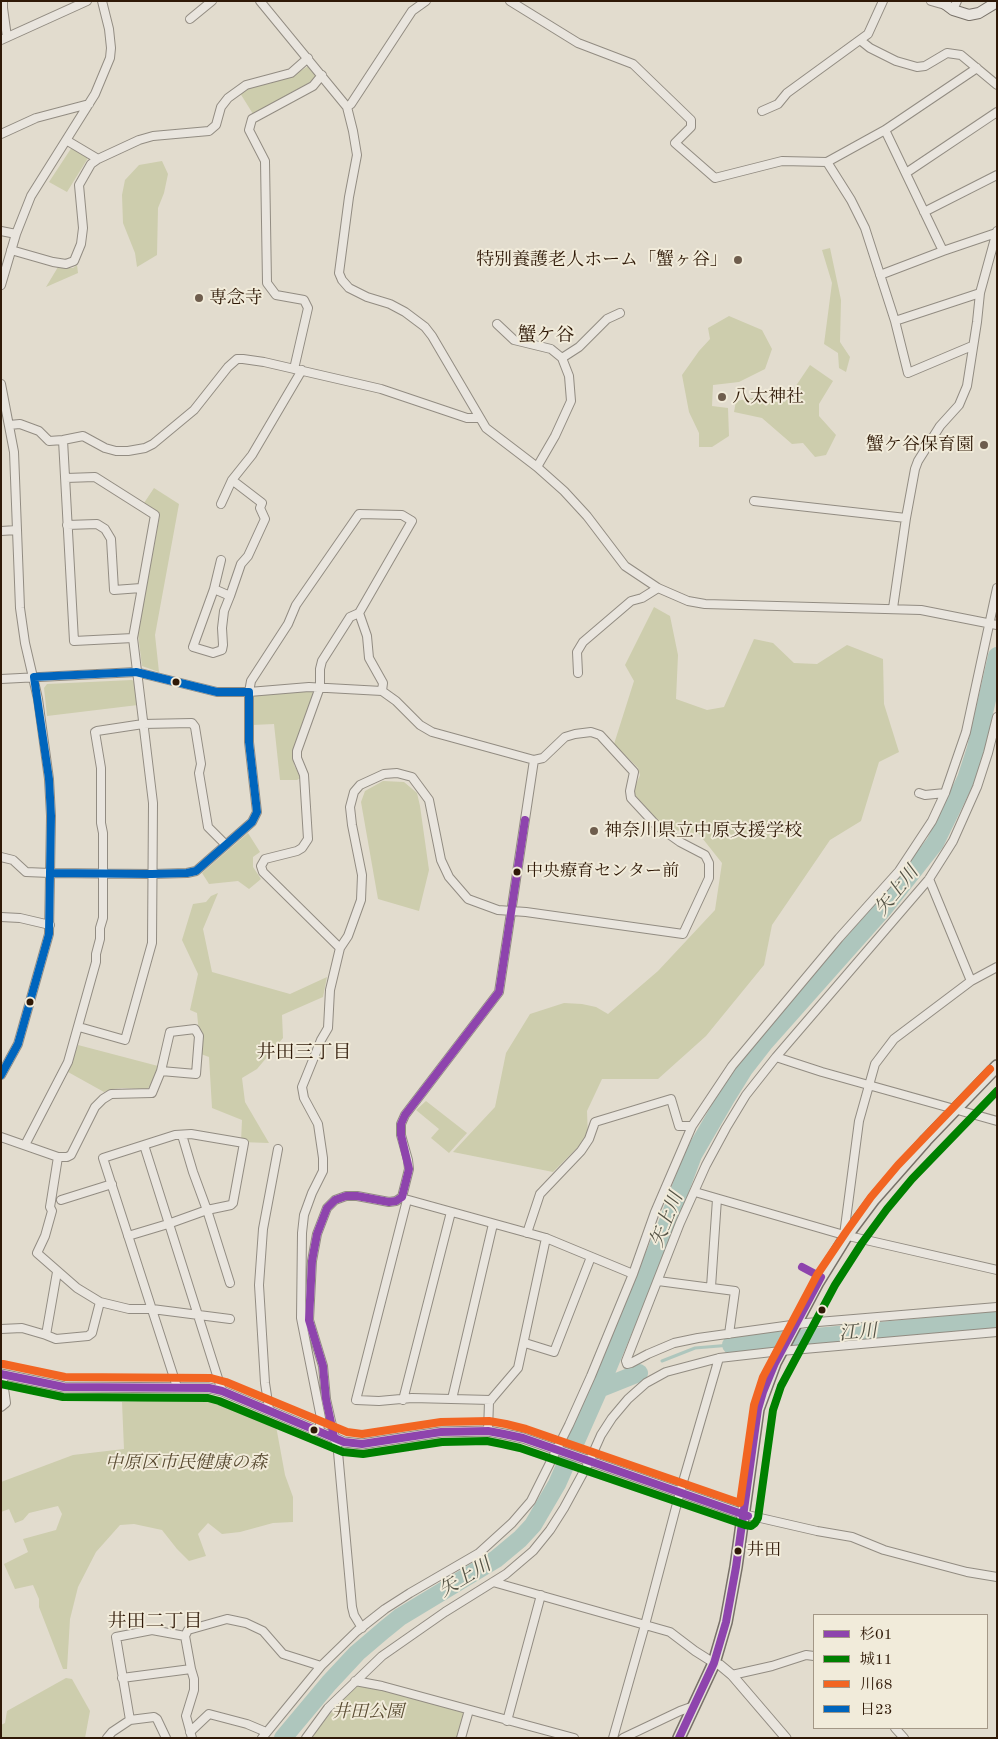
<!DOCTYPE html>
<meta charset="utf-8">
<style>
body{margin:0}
#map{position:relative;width:998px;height:1739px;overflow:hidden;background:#e2dcce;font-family:"Old Standard TT","Noto Serif JP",serif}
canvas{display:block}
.frame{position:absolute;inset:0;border:2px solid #2f1907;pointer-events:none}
.legend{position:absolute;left:813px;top:1614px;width:175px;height:115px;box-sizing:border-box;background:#f1ebda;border:1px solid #a39786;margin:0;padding:6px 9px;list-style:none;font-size:15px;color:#2f1907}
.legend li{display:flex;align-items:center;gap:10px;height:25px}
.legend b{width:25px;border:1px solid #a39786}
</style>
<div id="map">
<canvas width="998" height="1739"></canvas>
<div class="frame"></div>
<ul class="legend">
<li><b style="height:6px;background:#8e44ad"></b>杉01</li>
<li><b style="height:6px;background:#008000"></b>城11</li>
<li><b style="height:6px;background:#f26522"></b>川68</li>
<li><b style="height:6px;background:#0065bd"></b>日23</li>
</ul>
</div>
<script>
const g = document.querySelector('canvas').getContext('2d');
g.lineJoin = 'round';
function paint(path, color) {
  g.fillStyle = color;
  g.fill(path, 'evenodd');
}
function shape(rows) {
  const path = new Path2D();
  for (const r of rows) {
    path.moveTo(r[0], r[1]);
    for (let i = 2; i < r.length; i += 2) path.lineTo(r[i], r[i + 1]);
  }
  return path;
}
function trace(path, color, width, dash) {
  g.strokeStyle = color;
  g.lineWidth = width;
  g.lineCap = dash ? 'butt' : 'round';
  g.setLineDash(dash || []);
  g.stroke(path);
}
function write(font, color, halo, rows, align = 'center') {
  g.font = font + ' "Old Standard TT","Noto Serif JP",serif';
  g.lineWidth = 4;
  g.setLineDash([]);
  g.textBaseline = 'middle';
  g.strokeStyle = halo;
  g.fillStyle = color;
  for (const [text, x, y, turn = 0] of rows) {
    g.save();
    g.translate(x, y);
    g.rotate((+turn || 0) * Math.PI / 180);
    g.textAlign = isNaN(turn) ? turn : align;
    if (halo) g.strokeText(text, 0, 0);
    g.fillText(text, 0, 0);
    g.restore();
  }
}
paint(shape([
 [310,65,317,75,310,82,253,114,240,93,250,87,268,84,292,76],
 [72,147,88,158,67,192,49,182],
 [162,161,168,174,164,193,158,208,157,255,137,267,135,253,123,223,122,195,125,180,139,165],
 [830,248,841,300,840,342,850,357,846,372,839,368,838,353,824,344,832,283,822,250],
 [77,265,78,273,46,287,58,267,66,268,73,268],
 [729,316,762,330,772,349,765,369,739,382,713,385,712,406,728,408,729,436,712,447,699,447,699,433,689,412,682,375,699,351,710,339,708,328],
 [810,365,833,381,819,404,819,416,836,435,826,455,815,457,803,443,792,444,762,418,734,412,736,401,758,397,766,402,785,402],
 [154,488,179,504,155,635,159,672,142,666,138,634,160,514,144,503],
 [654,607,670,616,678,655,676,699,707,710,724,707,754,639,773,643,794,663,817,664,847,645,883,659,884,704,899,752,879,762,861,821,830,840,772,925,764,965,706,1036,658,1079,602,1079,587,1111,588,1137,553,1172,453,1152,495,1107,506,1053,530,1014,564,1003,582,1004,596,1007,608,1014,658,971,715,910,722,863,699,834,669,829,655,817,634,794,634,789,640,775,638,768,614,744,634,681,625,665],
 [132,680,135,682,138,705,47,716,44,688,47,684],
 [311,690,315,696,312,706,293,754,294,765,301,778,297,780,280,780,274,724,252,725,253,697,257,693],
 [383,781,404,782,417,793,420,806,429,870,419,911,378,899,361,802,365,791],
 [248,833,260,852,253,857,253,867,261,879,249,889,238,881,209,884,202,873],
 [218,893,203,929,212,972,290,994,327,977,323,997,282,1015,283,1038,257,1069,242,1078,245,1102,269,1143,241,1142,242,1120,212,1108,209,1057,201,1054,197,1013,190,1010,198,974,182,940,193,904,206,902,211,896],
 [78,1045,158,1066,151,1085,147,1089,122,1088,113,1089,104,1092,68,1072],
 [426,1101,467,1133,449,1153,431,1138,439,1129,416,1110],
 [181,1399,220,1401,276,1426,285,1475,293,1497,293,1522,273,1523,240,1532,222,1534,208,1523,198,1534,206,1556,189,1561,177,1549,162,1530,134,1524,120,1525,96,1552,78,1587,70,1619,67,1669,63,1669,39,1607,39,1599,33,1585,15,1589,4,1564,28,1552,23,1539,56,1530,62,1514,58,1506,29,1513,23,1520,15,1523,9,1509,1,1512,1,1482,73,1455,124,1449,122,1402],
 [66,1678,72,1679,90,1711,85,1738,1,1738,1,1725,5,1723,7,1711],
 [358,1684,462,1711,465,1714,457,1737,311,1738,329,1715]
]), '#cdcdad');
trace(shape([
 [662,1361,695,1348,731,1345]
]), '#aec6bd', 3);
trace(shape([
 [731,1345,997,1320],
 [599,1389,639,1373],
 [283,1738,329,1683,357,1653,384,1630,400,1617,496,1559,520,1539,533,1525,557,1484,599,1389,666,1227,693,1155,726,1098,744,1069,765,1042,884,908,935,843,966,779,976,748,997,656]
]), '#aec6bd', 18);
const minor = shape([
 [3,1,3,8,7,37],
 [260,1,347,107,353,131,357,155,349,197,339,273,342,280,349,288,367,297,390,304,405,312,425,327,432,336,486,428,537,467,564,491,587,516,625,566,658,588,688,601,705,604,921,610,997,625],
 [510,1,578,43,633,64,691,120,691,127,675,143,715,178,782,161,827,162,885,130,977,68],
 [931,1,945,5],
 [953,10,957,1],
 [190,19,212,1],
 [1,40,87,1],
 [860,40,870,48,896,61,917,67,925,66,947,53,961,55,997,85],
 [347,107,351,104,412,11,426,1],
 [762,111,778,104,787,93,868,34,883,1],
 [885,130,943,251],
 [1,134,36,118,89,104],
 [66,140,98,159,139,140,153,136,209,131,216,125,221,107,228,98,246,85,291,73,308,58],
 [827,162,851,200,865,228,895,321,908,373,972,346],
 [906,173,997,112],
 [924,212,997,175],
 [1,231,16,234],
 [11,250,53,262,66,264,74,261,81,244,83,228,79,185,91,164,98,159],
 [880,275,943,251,996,233],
 [1,285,16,234,31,196,95,94,110,58,111,48,109,29,102,1],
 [895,321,980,293],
 [497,324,514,340,551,349,562,358,569,376,571,401,555,436,537,467],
 [562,358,579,347,607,319,620,313],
 [294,369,308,308,304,300,276,295,267,283,265,161,249,130,252,119,313,86,322,75],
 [1,384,14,452,20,608,25,643,38,699,49,779,51,816,49,934,18,1044,1,1075],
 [9,425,20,424,39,431,49,441,63,440,83,436,105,448,116,451,128,451,145,448,153,444,194,410,228,367,237,359,243,359,264,362,381,389,467,418,479,418],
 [63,440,74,641,133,638],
 [66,478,95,477,155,515,133,638,153,803,152,943,125,1040,79,1027],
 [754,501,906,518],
 [221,504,232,480,252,455,302,370],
 [67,525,97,524,105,529,111,539,114,590,141,588],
 [1,531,17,530],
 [214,589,221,560],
 [230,596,214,589,193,647,213,653,222,650,223,645,222,628,224,611,230,596,241,564,248,556,265,519,260,508,262,503,232,480],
 [893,608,906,518,915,469,918,461,940,426,959,405,967,386,977,322,980,293,997,231],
 [359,613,367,636,369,658,383,683,382,691],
 [578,673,577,652,583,642,631,601,642,598,658,588],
 [1,679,136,672,217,692,249,692,309,687,382,691,396,701,420,725,432,732,534,760,543,758,565,737,575,734,591,732,600,735,634,772,630,791,631,798,656,825,680,842,705,855,709,863,709,878,683,934,526,912,498,910,468,899,449,877,441,860,429,800,412,777,397,773,384,774,360,785,354,792,350,807,352,825,362,875,361,900,348,936,340,948,330,990,328,1028,321,1040,302,1087,304,1098,318,1124,323,1158,323,1171,312,1193,304,1215,302,1233,301,1318,321,1418,319,1431],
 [997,717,988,753,977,787,953,841,929,879,776,1057,746,1095,726,1128,706,1165,680,1223,626,1361,627,1364,631,1363,648,1354,674,1343,698,1338,806,1323,997,1307],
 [919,793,925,795,945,793],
 [1,857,13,860,26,872,50,873,152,874,187,873,196,871,252,822,257,812,249,742,249,692,251,681,288,624,296,605,359,514,402,515,412,521,359,613,350,617,322,661,320,669,320,687,297,751,297,758,304,775,308,839,302,848,297,851,265,859,261,866,263,872,340,948],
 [929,879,971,981],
 [1,917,20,918,50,925],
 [776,1057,822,1072,997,1121],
 [182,1135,193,1172,207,1210,230,1283],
 [1,1137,58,1157,67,1157,71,1155,95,1107,103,1099,111,1094,152,1093,161,1071,170,1032,195,1029,199,1036,196,1074,161,1071],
 [25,1145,68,1062,96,962,96,954,100,939,100,928,103,918,103,833,101,823,101,768,95,732,97,731,143,724,192,723,195,727,201,764,199,773,208,827,226,845],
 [144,1145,222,1391],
 [58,1157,51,1201,50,1207,52,1211,45,1236,37,1253,77,1288,100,1302,129,1309,152,1309,230,1319],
 [695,1192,844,1235,997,1270],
 [405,1199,546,1238,633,1274],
 [61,1200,112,1184],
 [407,1200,356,1400,379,1401,412,1398,491,1400],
 [527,1233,540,1194,581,1151,589,1139,595,1122,671,1099,679,1126,692,1126],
 [844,1235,859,1121,875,1064,894,1039,971,981,997,967],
 [128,1236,168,1224,207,1210,231,1205,233,1203,244,1143,191,1134,175,1135,103,1158,177,1387],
 [658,1281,735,1291,729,1334],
 [711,1287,717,1199],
 [1,1329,22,1328,46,1335,56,1339,88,1336,92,1333,100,1302],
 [46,1335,57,1272],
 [525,1343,554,1352,591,1257],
 [452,1399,493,1224],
 [403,1400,451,1212],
 [1,1407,6,1403,2,1374],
 [269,1409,265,1383,259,1285,263,1229,278,1149],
 [488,1431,489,1402,518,1368,546,1238],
 [743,1514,817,1531,852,1537,884,1550,967,1572,997,1577],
 [493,1582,670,1632,695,1651,714,1663],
 [362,1628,354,1615,352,1607,338,1452,326,1399,323,1366,309,1320,312,1261,317,1234,327,1208,335,1200,346,1196,357,1196,389,1202,396,1201,402,1197,409,1169,408,1160,401,1135,401,1124,405,1115,499,992,534,760],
 [191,1669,194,1679,194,1690,186,1716,192,1738],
 [732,1675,772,1666,806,1655,814,1656],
 [122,1678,191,1669,185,1636],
 [355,1681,382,1686,574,1738],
 [130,1720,116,1637,152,1630,185,1636,188,1630,227,1619,246,1623,263,1631,283,1654,321,1666],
 [507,1721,541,1595],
 [895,1728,904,1738],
 [190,1732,209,1714,247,1724,266,1732],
 [107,1738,112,1732,130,1720,154,1717,157,1719,166,1738],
 [262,1738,321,1666,357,1631,385,1609,410,1593,479,1553,512,1523,531,1501,569,1425,591,1376,633,1274,655,1212,692,1126,732,1066,839,938,899,871,932,821,945,793,966,732,997,588],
 [306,1738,328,1708,382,1656,445,1612,506,1574,533,1551,550,1530,564,1508,589,1462,601,1435,612,1418,628,1399,646,1383,666,1372,719,1358,781,1351,997,1332],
 [461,1738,469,1710],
 [613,1738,645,1625,680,1492,719,1358],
 [623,1738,680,1711,694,1706]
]);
const tertiary = shape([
 [1,1374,64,1387,209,1388,222,1391,344,1442,362,1444,441,1432,488,1431,504,1434,523,1438,743,1514],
 [714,1663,720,1665,732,1675,786,1738]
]);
const secondary = shape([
 [941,1,953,10,969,15,979,13,997,2]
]);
const primary = shape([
 [679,1738,714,1663,726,1622,736,1567,758,1409,775,1363,818,1282,847,1235,874,1199,926,1140,997,1066]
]);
trace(minor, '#928c82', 10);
trace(tertiary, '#928c82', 11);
trace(secondary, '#787168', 12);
trace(primary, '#787168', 14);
trace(minor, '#e9e5de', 8);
trace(tertiary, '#e9e5de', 9);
trace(secondary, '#e9e5de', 10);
trace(primary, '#e5e1d9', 11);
trace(shape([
 [1,1374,64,1387,209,1388,222,1391,344,1442,362,1444,441,1432,488,1431,504,1434,523,1438,748,1516],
 [334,1437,326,1399,323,1366,309,1320,312,1261,317,1234,327,1208,335,1200,346,1196,357,1196,389,1202,396,1201,402,1197,409,1169,401,1135,401,1124,405,1115,499,992,525,820],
 [679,1738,714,1663,726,1622,736,1567,758,1409,763,1392,775,1363,821,1277,802,1267]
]), '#8e44ad', 8);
trace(shape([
 [1,1384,63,1397,208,1398,219,1401,343,1452,363,1454,442,1442,487,1441,502,1444,520,1448,745,1525,751,1526,755,1523,758,1518,773,1410,781,1386,835,1285,862,1243,887,1209,912,1179,997,1091]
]), '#008000', 8);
trace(shape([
 [3,1364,65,1377,211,1378,226,1382,347,1432,362,1434,441,1422,489,1421,506,1424,526,1429,740,1503,754,1405,763,1377,817,1275,846,1232,871,1197,898,1165,990,1069]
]), '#f26522', 8);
trace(shape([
 [136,672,217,692,249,692,249,742,257,812,252,822,196,871,187,873,152,874,50,873,51,816,49,779,34,677,136,672],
 [1,1075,18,1044,49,934,50,873]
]), '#0065bd', 8);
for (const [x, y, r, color] of [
 [738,260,5,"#6e5d4d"],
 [199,298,5,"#6e5d4d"],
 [722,397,5,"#6e5d4d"],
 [984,445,5,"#6e5d4d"],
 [176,682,4.5,"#2f1907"],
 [594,831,5,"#6e5d4d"],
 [517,872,4.5,"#2f1907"],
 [30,1002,4.5,"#2f1907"],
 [822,1310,4.5,"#2f1907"],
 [314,1430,4.5,"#2f1907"],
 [738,1551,4.5,"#2f1907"]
]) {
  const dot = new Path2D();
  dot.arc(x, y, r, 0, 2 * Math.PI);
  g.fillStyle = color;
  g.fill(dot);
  trace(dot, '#f1ebda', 2);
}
write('17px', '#2f1907', '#f1ebda', [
 ["中央療育センター前",526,872],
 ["井田",747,1551]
], 'left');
write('18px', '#2f1907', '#f1ebda', [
 ["特別養護老人ホーム「蟹ヶ谷」",728,260,"right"],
 ["専念寺",209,298],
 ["八太神社",732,397],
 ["蟹ケ谷保育園",974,445,"right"],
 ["神奈川県立中原支援学校",604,831]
], 'left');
write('italic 18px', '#594b31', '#f1ebda', [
 ["中原区市民健康の森",186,1463],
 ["井田公園",368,1712]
]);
write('19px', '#2f1907', '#f1ebda', [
 ["蟹ケ谷",546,336],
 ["井田三丁目",304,1053],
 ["井田二丁目",155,1622]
]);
write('italic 19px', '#545244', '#f1ebda', [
 ["矢上川",897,891,-51],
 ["矢上川",667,1220,-68],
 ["江川",858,1333,-5],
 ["矢上川",465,1578,-31]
]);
</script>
